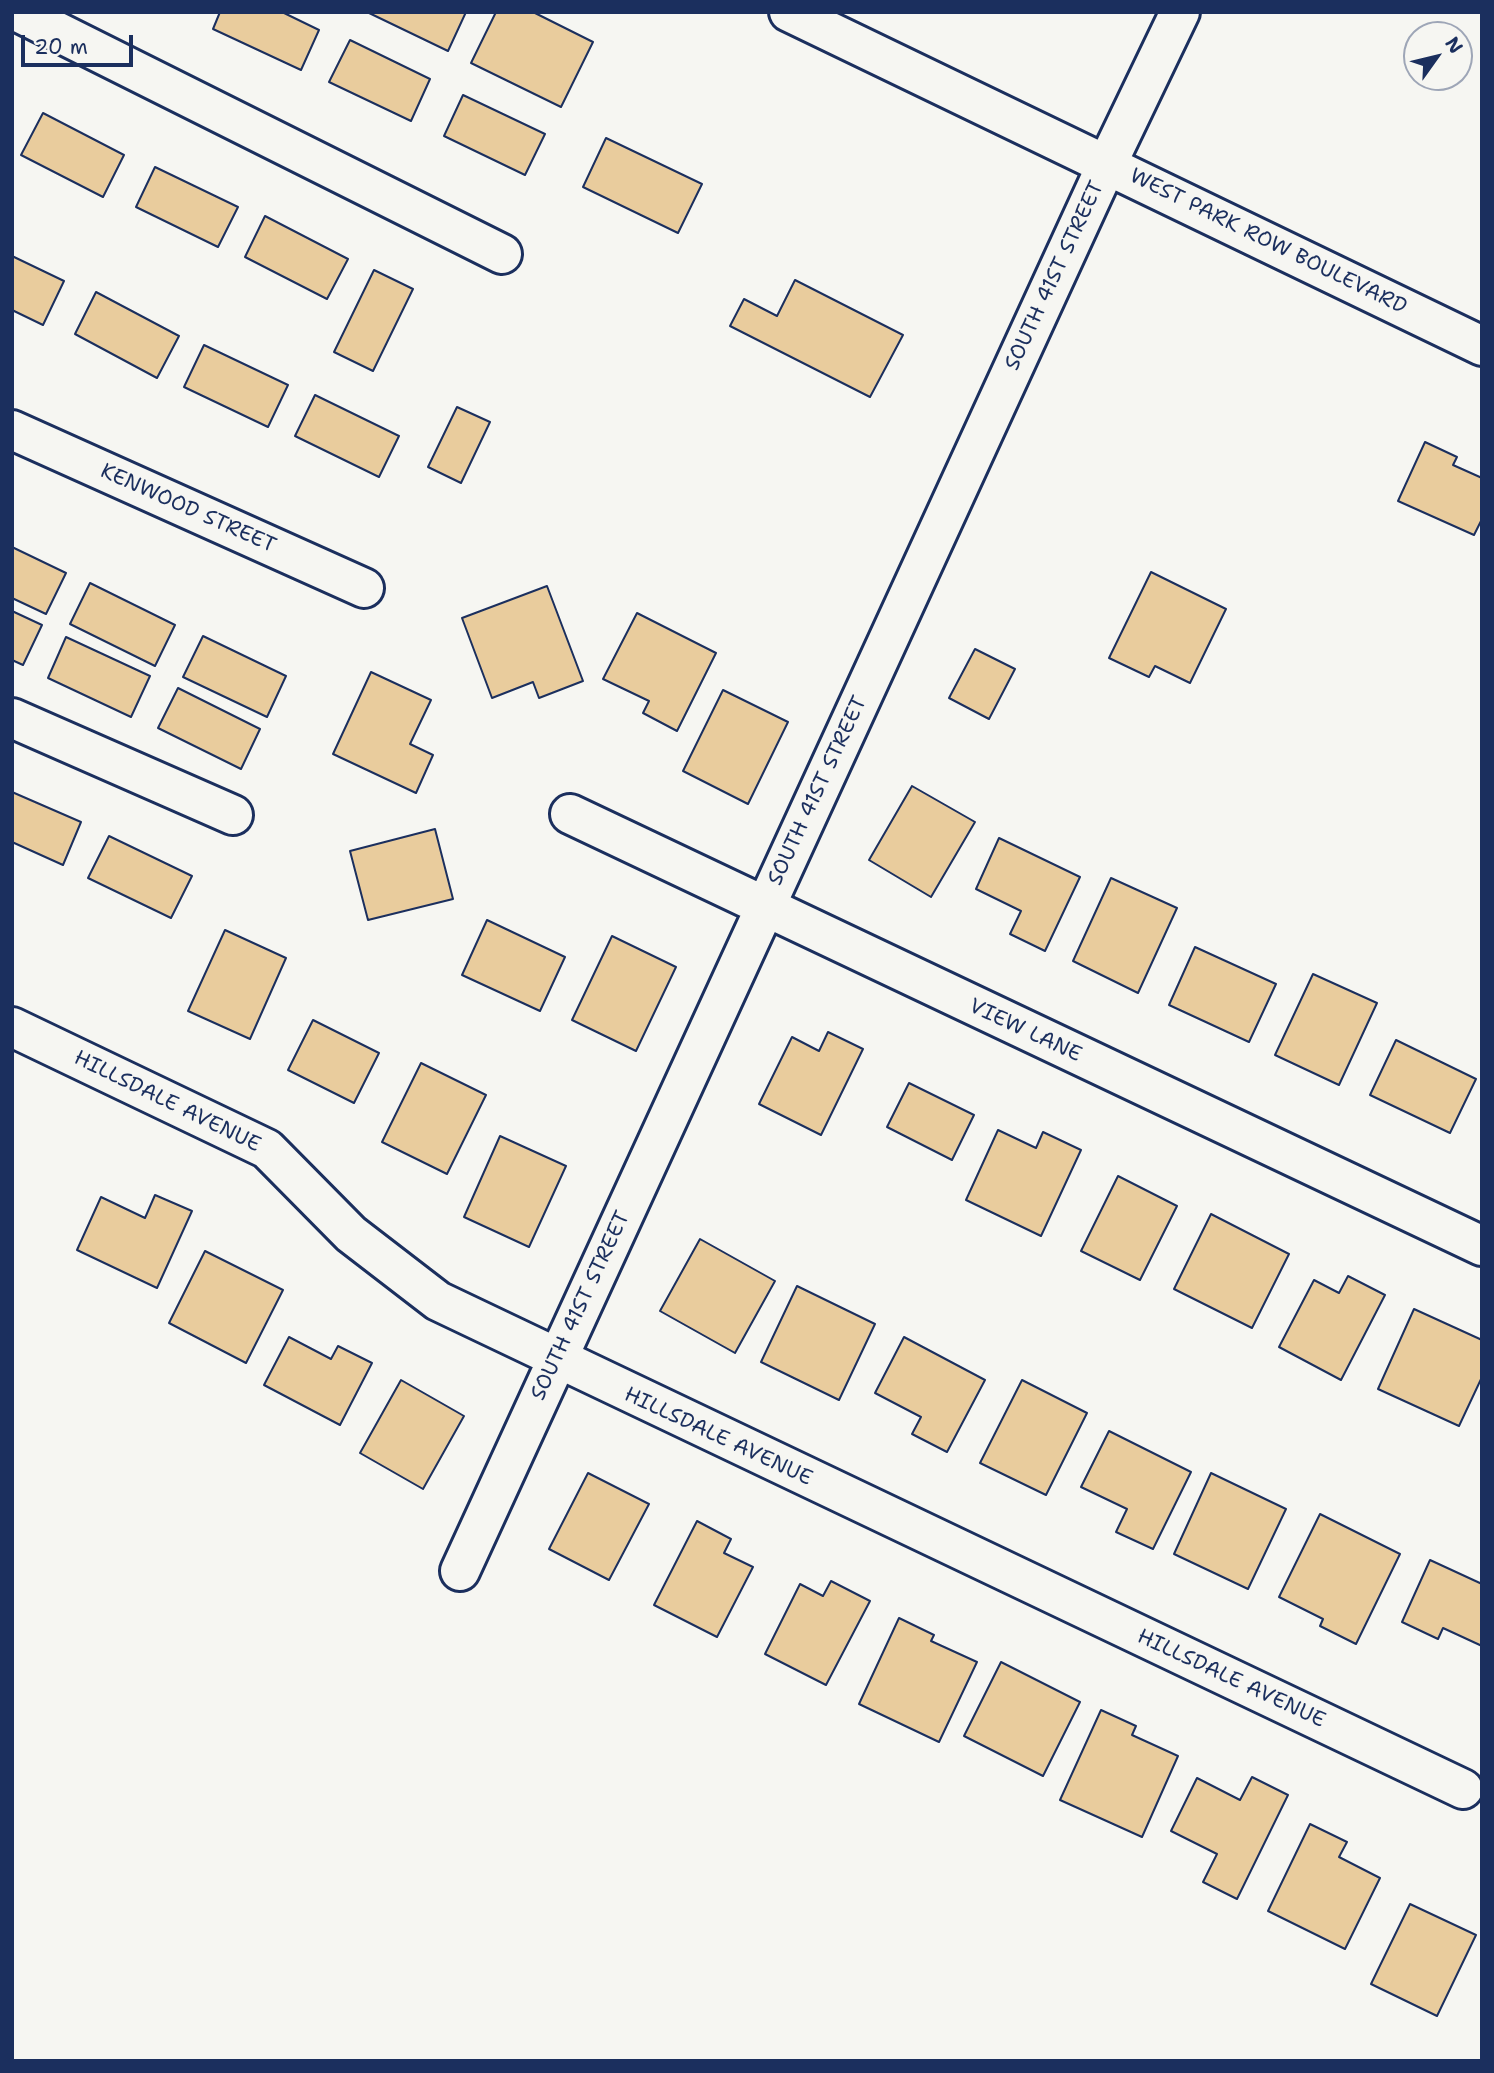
<!DOCTYPE html>
<style>
body{margin:0}
#map{position:relative;width:1494px;height:2073px;overflow:hidden;background:#f6f6f2;font-family:"Shantell Sans",sans-serif}
canvas{display:block}
.frame{position:absolute;inset:0;border:14px solid #1b2f5e;pointer-events:none}
.north{position:absolute;left:1403px;top:21px;width:70px;height:70px;box-sizing:border-box;background:#f6f6f2;border:2px solid #9ea6b7;border-radius:50%;rotate:56deg;font-size:19px;font-weight:700;line-height:28px;text-align:center;color:#1b2f5e}
.north::after{content:'';display:block;margin:auto;width:24px;height:32px;background:#1b2f5e;clip-path:polygon(50% 0,100% 100%,50% 72%,0 100%)}
.scale{position:absolute;left:21px;top:35px;width:112px;height:32px;box-sizing:border-box;border:4px solid #1b2f5e;border-top:0;padding-left:9px;font-size:21px;line-height:24px;white-space:nowrap;color:#1b2f5e;-webkit-text-stroke:5px #f6f6f2;paint-order:stroke}
</style>
<div id="map">
<canvas width="1494" height="2073"></canvas>
<div class="frame"></div>
<div class="north">N</div>
<div class="scale">20 m</div>
</div>
<script>
const g = document.querySelector('canvas').getContext('2d');
g.lineJoin = 'round';
function paint(path, color) {
  g.fillStyle = color;
  g.fill(path, 'evenodd');
}
function shape(rows) {
  const path = new Path2D();
  for (const r of rows) {
    path.moveTo(r[0], r[1]);
    for (let i = 2; i < r.length; i += 2) path.lineTo(r[i], r[i + 1]);
  }
  return path;
}
function trace(path, color, width, dash) {
  g.strokeStyle = color;
  g.lineWidth = width;
  g.lineCap = dash ? 'butt' : 'round';
  g.setLineDash(dash || []);
  g.stroke(path);
}
function write(font, color, halo, rows, align = 'center') {
  g.font = font + ' "Shantell Sans",sans-serif';
  g.lineWidth = 7;
  g.setLineDash([]);
  g.textBaseline = 'middle';
  g.strokeStyle = halo;
  g.fillStyle = color;
  for (const [text, x, y, turn = 0] of rows) {
    g.save();
    g.translate(x, y);
    g.rotate((+turn || 0) * Math.PI / 180);
    g.textAlign = isNaN(turn) ? turn : align;
    if (halo) g.strokeText(text, 0, 0);
    g.fillText(text, 0, 0);
    g.restore();
  }
}
const building = shape([
 [220,12,282,12,319,30,301,70,213,29,220,12],
 [367,12,466,12,448,51,367,12],
 [496,12,533,12,593,42,561,107,471,63,496,12],
 [350,40,430,79,411,121,329,82,350,40],
 [463,95,545,134,525,175,444,136,463,95],
 [43,113,124,155,103,197,21,155,43,113],
 [606,138,702,184,678,233,583,187,606,138],
 [155,167,238,207,218,247,136,207,155,167],
 [265,216,348,259,327,299,245,257,265,216],
 [12,256,64,281,43,325,12,310,12,256],
 [374,270,413,289,373,371,334,352,374,270],
 [795,280,903,335,870,397,730,326,744,299,777,316,795,280],
 [96,292,179,336,157,378,75,334,96,292],
 [204,345,288,385,268,427,184,387,204,345],
 [315,395,399,436,379,477,295,436,315,395],
 [457,407,490,422,461,483,428,467,457,407],
 [1425,442,1457,457,1453,465,1482,478,1482,519,1474,535,1398,501,1425,442],
 [12,547,66,573,46,614,12,598,12,547],
 [1151,572,1226,609,1190,683,1155,666,1149,677,1109,658,1151,572],
 [90,583,175,625,155,666,70,624,90,583],
 [547,586,583,681,539,698,533,682,492,698,462,618,547,586],
 [12,611,42,625,23,665,12,660,12,611],
 [637,613,716,653,677,731,643,713,649,701,603,679,637,613],
 [203,636,286,676,267,717,183,677,203,636],
 [66,637,150,676,131,717,48,678,66,637],
 [975,649,1015,669,989,719,949,698,975,649],
 [371,672,431,700,410,744,433,755,416,793,333,754,371,672],
 [178,688,260,729,241,769,158,728,178,688],
 [723,690,788,722,748,804,683,771,723,690],
 [912,786,975,822,931,897,869,860,912,786],
 [12,792,81,822,63,865,12,842,12,792],
 [435,829,453,899,368,920,350,851,435,829],
 [109,836,192,876,171,918,88,878,109,836],
 [999,838,1080,877,1045,951,1010,934,1021,911,976,889,999,838],
 [1111,878,1177,908,1138,993,1073,961,1111,878],
 [487,920,565,957,540,1011,462,975,487,920],
 [225,930,286,958,250,1039,188,1011,225,930],
 [612,936,676,967,636,1051,572,1020,612,936],
 [1195,947,1276,984,1249,1042,1169,1005,1195,947],
 [1313,974,1377,1003,1339,1085,1275,1055,1313,974],
 [313,1020,379,1053,354,1103,288,1070,313,1020],
 [828,1032,863,1049,821,1135,759,1104,792,1037,819,1051,828,1032],
 [1396,1040,1476,1079,1450,1133,1370,1095,1396,1040],
 [421,1063,486,1095,447,1174,382,1142,421,1063],
 [909,1083,974,1115,952,1160,887,1127,909,1083],
 [998,1130,1036,1148,1043,1132,1081,1150,1041,1236,966,1200,998,1130],
 [500,1136,566,1166,529,1247,464,1217,500,1136],
 [1118,1176,1177,1206,1140,1280,1081,1251,1118,1176],
 [155,1195,192,1211,157,1288,77,1250,101,1197,145,1218,155,1195],
 [1211,1214,1289,1254,1252,1328,1174,1289,1211,1214],
 [700,1239,775,1281,735,1353,660,1311,700,1239],
 [205,1251,283,1290,246,1363,169,1323,205,1251],
 [1348,1276,1385,1295,1341,1380,1279,1347,1314,1280,1339,1293,1348,1276],
 [797,1286,875,1324,839,1400,761,1362,797,1286],
 [1414,1309,1482,1340,1482,1377,1459,1426,1378,1389,1414,1309],
 [289,1337,331,1359,338,1346,372,1363,340,1425,264,1385,289,1337],
 [904,1337,985,1380,947,1452,912,1434,921,1417,875,1393,904,1337],
 [401,1380,464,1416,423,1489,360,1453,401,1380],
 [1022,1380,1087,1413,1046,1495,980,1463,1022,1380],
 [1109,1431,1191,1472,1153,1549,1116,1532,1127,1509,1081,1487,1109,1431],
 [588,1473,649,1504,609,1580,549,1549,588,1473],
 [1211,1473,1286,1509,1248,1589,1174,1554,1211,1473],
 [1320,1514,1400,1554,1356,1644,1320,1626,1323,1619,1279,1597,1320,1514],
 [697,1521,731,1539,724,1553,753,1567,717,1637,654,1605,697,1521],
 [1430,1560,1482,1584,1482,1646,1443,1628,1438,1639,1402,1622,1430,1560],
 [831,1581,870,1601,826,1685,765,1654,800,1584,823,1596,831,1581],
 [899,1618,934,1635,931,1641,977,1662,939,1742,859,1704,899,1618],
 [1001,1662,1080,1702,1043,1776,964,1736,1001,1662],
 [1101,1710,1136,1726,1132,1735,1178,1756,1142,1837,1060,1800,1101,1710],
 [1252,1777,1288,1795,1237,1899,1203,1882,1217,1854,1171,1831,1197,1778,1240,1800,1252,1777],
 [1310,1824,1347,1842,1339,1857,1380,1878,1345,1949,1268,1911,1310,1824],
 [1410,1904,1476,1935,1437,2016,1371,1984,1410,1904]
]);
paint(building, '#e9cc9d');
trace(building, '#1b2f5e', 2);
const minor = shape([
 [18,12,502,254],
 [789,12,1482,346],
 [12,430,364,588],
 [12,718,233,815],
 [570,814,1482,1246],
 [12,1027,267,1149,351,1234,438,1301,1463,1789],
 [460,1571,1107,164,1180,12]
]);
trace(minor, '#1b2f5e', 44);
trace(minor, '#f6f6f2', 38);
write('21px', '#1b2f5e', '#f6f6f2', [
 ["WEST PARK ROW BOULEVARD",1268,242,26],
 ["SOUTH 41ST STREET",1055,276,-65],
 ["KENWOOD STREET",188,509,24],
 ["SOUTH 41ST STREET",818,791,-65],
 ["VIEW LANE",1025,1031,25],
 ["HILLSDALE AVENUE",167,1102,26],
 ["SOUTH 41ST STREET",581,1306,-65],
 ["HILLSDALE AVENUE",718,1437,25],
 ["HILLSDALE AVENUE",1231,1679,25]
]);
</script>
